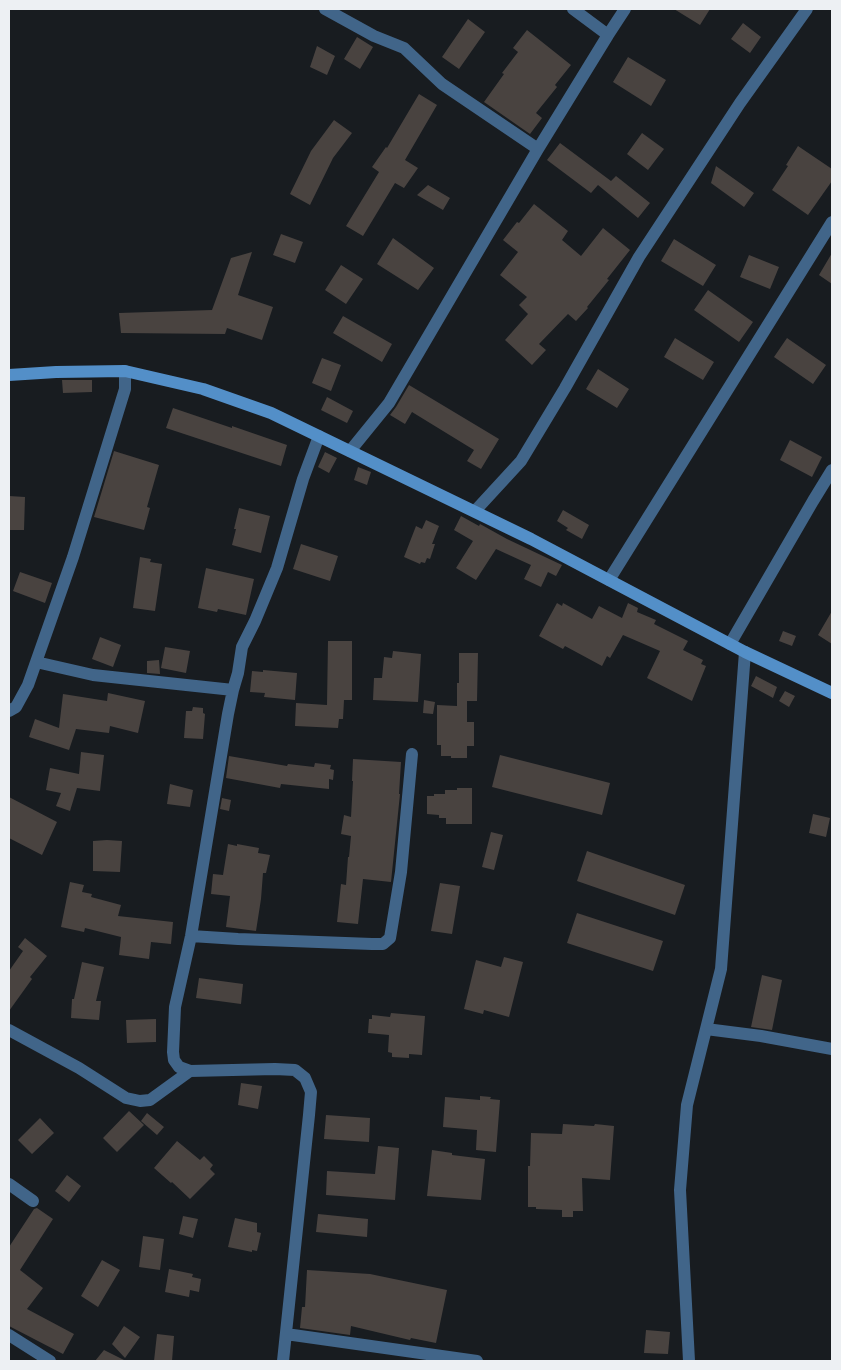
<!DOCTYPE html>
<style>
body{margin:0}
#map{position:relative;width:841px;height:1370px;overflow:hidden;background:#181c20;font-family:"Golos Text",sans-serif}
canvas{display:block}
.frame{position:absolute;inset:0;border:10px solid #edf0f3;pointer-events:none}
</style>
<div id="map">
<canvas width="841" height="1370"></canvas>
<div class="frame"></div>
</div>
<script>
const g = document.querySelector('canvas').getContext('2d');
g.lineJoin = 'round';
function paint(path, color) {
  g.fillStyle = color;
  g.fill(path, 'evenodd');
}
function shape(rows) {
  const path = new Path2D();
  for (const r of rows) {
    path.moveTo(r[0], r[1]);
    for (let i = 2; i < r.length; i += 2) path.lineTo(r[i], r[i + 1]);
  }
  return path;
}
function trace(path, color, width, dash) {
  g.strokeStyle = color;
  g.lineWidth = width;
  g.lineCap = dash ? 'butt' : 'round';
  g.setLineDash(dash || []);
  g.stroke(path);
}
paint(shape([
 [674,9,710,9,700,25],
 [468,19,485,32,459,69,442,57],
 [743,23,761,37,750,53,731,39],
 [527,30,571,65,555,85,557,87,536,113,542,118,530,134,484,102,504,74,502,73,518,52,513,48],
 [357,37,373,47,360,69,344,59],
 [317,46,335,56,327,75,310,67],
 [628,57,666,80,651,106,613,82],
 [419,94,437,105,405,160,418,168,404,188,395,183,363,236,346,226,379,172,372,167,386,147,387,148],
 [334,120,352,133,333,158,310,205,290,194,311,151],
 [642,133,664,149,648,170,627,154],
 [560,143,611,181,616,176,650,203,638,218,598,185,591,193,547,160],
 [798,146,832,169,832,181,808,215,772,190,788,166,786,165],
 [716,166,754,193,744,207,711,183],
 [428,185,450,198,443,210,417,195],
 [534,204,568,231,562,240,581,256,603,228,630,250,607,279,609,280,587,307,588,308,576,321,568,314,539,344,546,350,532,365,505,340,528,314,519,305,527,297,500,275,518,252,503,240,517,222,519,223],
 [281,234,303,242,295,263,273,255],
 [393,238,434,268,418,290,377,264],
 [674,239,716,265,703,286,661,261],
 [252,252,238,295,273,307,262,340,227,328,225,334,121,333,119,313,212,310,231,258],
 [832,253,832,284,819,275],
 [749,255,779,267,770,289,740,277],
 [341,265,363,279,346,304,325,290],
 [708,290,753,322,739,342,694,310],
 [343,316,392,344,382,362,333,333],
 [675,338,714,362,703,380,664,357],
 [787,338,826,365,813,384,774,357],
 [322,358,341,365,331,391,312,383],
 [598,369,629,389,617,408,586,389],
 [62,380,92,380,92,392,63,393],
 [409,385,499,439,481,469,467,461,474,450,412,412,405,424,390,415,396,407],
 [327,397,353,411,347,423,321,410],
 [173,408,232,428,232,426,287,445,281,466,166,428],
 [790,440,822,457,812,477,780,460],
 [114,451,159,465,147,507,150,508,144,530,94,517],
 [325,452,337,458,329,473,318,467],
 [358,467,371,472,367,485,354,480],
 [9,496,25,497,24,530,9,530],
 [239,508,270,516,261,553,232,545,236,529,234,529],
 [563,510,589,525,582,539,566,530,568,528,557,521],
 [461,516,479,526,480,524,507,539,562,565,556,576,548,572,541,587,524,579,531,565,496,549,476,580,456,568,473,541,454,530],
 [426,520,439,526,432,544,435,544,430,559,427,558,425,563,421,562,420,564,404,557,416,526,422,529],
 [301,544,338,556,330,581,293,569],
 [140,557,151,559,150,562,162,564,155,611,133,608],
 [206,568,254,579,246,615,218,609,217,612,198,608],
 [20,572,52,583,45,603,13,591],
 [557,603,562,606,563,603,592,619,599,606,622,618,628,603,638,608,637,612,656,620,654,624,688,641,683,650,703,660,701,664,706,666,692,701,647,678,660,651,623,635,610,658,607,656,602,666,565,646,563,649,539,636],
 [832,611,832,644,818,635],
 [783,631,796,636,792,646,779,641],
 [100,637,121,645,113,667,92,659],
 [328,641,352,641,352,700,344,700,343,719,339,719,338,728,295,726,296,703,327,705],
 [165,647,190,651,186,673,161,668],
 [393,651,421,654,418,702,373,700,374,678,382,678,384,657,392,658],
 [459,653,478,653,477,701,467,701,467,722,474,722,474,746,467,746,467,758,451,758,451,756,441,756,441,745,437,745,437,705,457,706,457,683,459,683],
 [159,660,160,674,147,673,147,661],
 [263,670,297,673,295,700,264,697,265,693,250,692,252,671,263,672],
 [756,676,777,687,773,698,751,686],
 [785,691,795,696,789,707,779,701],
 [108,693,145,701,138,733,110,726,109,733,76,729,69,750,29,737,35,719,59,728,63,694,107,701],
 [424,700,435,702,433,714,423,713],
 [193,707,203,708,203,713,205,714,203,739,184,738,186,711,192,711],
 [81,752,104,755,100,791,77,788,70,811,56,806,61,793,46,790,50,768,79,774],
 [500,755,610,783,602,815,492,787],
 [229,756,287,766,288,764,314,767,315,763,331,765,330,769,334,770,333,780,329,779,329,789,281,784,280,788,226,778],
 [353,759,401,762,399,794,400,794,391,882,363,879,358,924,337,922,341,884,346,885,348,857,349,857,351,836,341,834,344,815,351,817,353,781,352,781],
 [170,784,193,790,190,807,167,804],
 [457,788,472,788,472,824,446,824,446,818,439,818,439,815,427,814,427,796,434,796,434,794,445,794,445,790,457,790],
 [9,797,57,822,42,855,9,838],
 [222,798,231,800,229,811,220,809],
 [813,814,830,818,826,837,809,833],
 [491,832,503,835,494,870,482,867],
 [107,840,122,841,120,872,93,871,93,841],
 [228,844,237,846,237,844,259,848,258,853,270,855,266,873,263,873,261,899,256,931,226,927,230,896,211,894,213,874,223,875],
 [587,851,685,885,675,915,577,881],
 [70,882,84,885,82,892,92,894,91,897,121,905,118,916,173,922,171,944,151,942,149,959,119,955,121,937,85,928,84,932,61,927],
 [440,883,460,886,452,934,431,931],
 [577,913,663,941,653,971,567,943],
 [25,938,47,956,30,977,32,979,9,1011,9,971,23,951,18,947],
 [504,957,523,962,509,1017,484,1010,483,1014,464,1009,476,960,501,967],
 [82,962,104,967,96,1001,101,1001,99,1020,71,1018,72,999,74,999],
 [762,975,782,980,772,1030,751,1027],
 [199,978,243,984,241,1004,196,998],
 [391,1013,425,1016,422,1055,409,1054,409,1058,392,1057,392,1053,388,1052,389,1035,368,1033,369,1019,372,1019,372,1015,390,1017],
 [156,1019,156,1042,127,1043,126,1020],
 [241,1083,262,1086,258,1109,238,1105],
 [480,1096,491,1097,490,1099,500,1100,496,1152,476,1150,477,1130,443,1127,445,1097,480,1100],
 [129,1111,144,1125,117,1152,103,1138],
 [147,1113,164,1127,157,1135,141,1121],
 [326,1115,370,1118,369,1142,324,1139],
 [40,1118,54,1133,32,1154,18,1140],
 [563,1124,594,1126,595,1124,614,1126,610,1180,582,1178,583,1211,573,1211,573,1217,562,1217,562,1210,536,1209,536,1207,528,1207,528,1166,530,1166,531,1133,562,1134],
 [177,1141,200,1160,204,1156,213,1165,210,1169,215,1174,190,1199,172,1182,171,1183,154,1168],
 [378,1146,399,1148,395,1200,326,1195,327,1171,375,1174],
 [432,1150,452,1153,452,1155,485,1159,481,1200,427,1196],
 [67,1175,81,1186,69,1202,55,1191],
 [37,1208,53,1219,20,1270,43,1288,27,1309,74,1334,63,1354,9,1326,9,1247,34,1209],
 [318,1214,368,1219,367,1237,316,1232],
 [183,1216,198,1219,193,1238,179,1234],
 [235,1218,257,1223,257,1232,261,1233,257,1251,252,1250,252,1252,228,1247],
 [143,1236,164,1239,160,1270,139,1267],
 [102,1260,120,1270,98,1307,81,1296],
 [169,1269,193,1274,192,1277,201,1279,199,1292,190,1290,189,1297,165,1292],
 [307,1270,370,1274,447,1290,436,1343,411,1338,410,1340,351,1326,350,1335,300,1328,302,1307,305,1307],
 [124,1326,140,1337,125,1358,112,1344],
 [646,1330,670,1332,668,1354,644,1353],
 [157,1334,174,1336,172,1361,154,1361],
 [104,1350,126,1361,95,1361]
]), '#494340');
trace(shape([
 [325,9,374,36,404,48,442,84,538,149],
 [573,9,608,35],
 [350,451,389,403,538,149,608,35,625,9],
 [475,511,521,461,565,388,639,257,740,103,807,9],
 [609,580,832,222],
 [730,644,813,501,832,470],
 [36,662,93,675,233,690],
 [9,711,16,707,28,685,73,557,125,389,125,371],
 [191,936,238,939,372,944,383,944,390,938,401,872,412,754],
 [706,1029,761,1036,832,1049],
 [9,1030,79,1068,126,1098,140,1101,150,1100,190,1071],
 [9,1184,33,1201],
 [286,1334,477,1361],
 [9,1335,50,1361],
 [283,1361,309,1115,311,1092,305,1078,295,1070,275,1069,190,1071,179,1067,174,1060,173,1052,175,1007,191,936,228,714,233,690,238,673,242,647,255,621,277,568,303,479,319,436],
 [689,1361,680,1190,687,1105,721,969,745,652]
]), '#416589', 12);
trace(shape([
 [9,375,56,372,125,371,203,389,271,413,531,539,745,652,832,693]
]), '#538fc8', 12);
</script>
